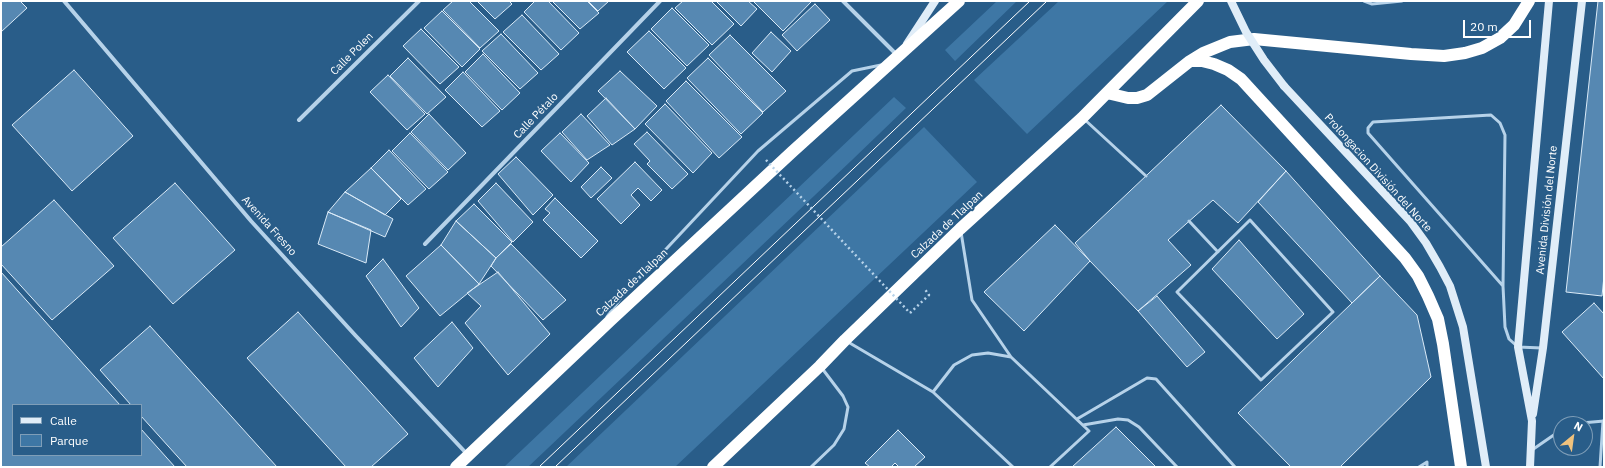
<!DOCTYPE html>
<meta charset="utf-8">
<style>
body{margin:0}
#map{position:relative;width:1605px;height:468px;overflow:hidden;background:#295d89;font-family:"IBM Plex Sans",sans-serif}
canvas{display:block}
.frame{position:absolute;inset:0;border:2px solid #fff;pointer-events:none}
.legend{position:absolute;left:12px;top:404px;width:130px;height:52px;box-sizing:border-box;background:#295d89;border:1px solid #7f9eb8;margin:0;padding:5px 7px;list-style:none;font-size:12px;color:#fff}
.legend li{display:flex;align-items:center;gap:8px;height:20px}
.legend b{width:20px;border:1px solid #7f9eb8}
.north{position:absolute;left:1553px;top:416px;width:40px;height:40px;box-sizing:border-box;background:#295d89;border:1px solid #7f9eb8;border-radius:50%;rotate:29deg;font-size:11px;font-weight:700;line-height:16px;text-align:center;color:#fff}
.north::after{content:'';display:block;margin:auto;width:14px;height:18px;background:#f0c27d;clip-path:polygon(50% 0,100% 100%,50% 72%,0 100%)}
.scale{position:absolute;left:1463px;top:20px;width:68px;height:18px;box-sizing:border-box;border:2px solid #fff;border-top:0;padding-left:5px;font-size:12px;line-height:14px;white-space:nowrap;color:#fff;-webkit-text-stroke:3px #295d89;paint-order:stroke}
</style>
<div id="map">
<canvas width="1605" height="468"></canvas>
<div class="frame"></div>
<ul class="legend">
<li><b style="height:5px;background:#e0edf8"></b>Calle</li>
<li><b style="height:11px;background:#3e77a5"></b>Parque</li>
</ul>
<div class="north">N</div>
<div class="scale">20 m</div>
</div>
<script>
const g = document.querySelector('canvas').getContext('2d');
g.lineJoin = 'round';
function paint(path, color) {
  g.fillStyle = color;
  g.fill(path, 'evenodd');
}
function shape(rows) {
  const path = new Path2D();
  for (const r of rows) {
    path.moveTo(r[0], r[1]);
    for (let i = 2; i < r.length; i += 2) path.lineTo(r[i], r[i + 1]);
  }
  return path;
}
function trace(path, color, width, dash) {
  g.strokeStyle = color;
  g.lineWidth = width;
  g.lineCap = dash ? 'butt' : 'round';
  g.setLineDash(dash || []);
  g.stroke(path);
}
function write(font, color, halo, rows, align = 'center') {
  g.font = font + ' "IBM Plex Sans",sans-serif';
  g.lineWidth = 4;
  g.setLineDash([]);
  g.textBaseline = 'middle';
  g.strokeStyle = halo;
  g.fillStyle = color;
  for (const [text, x, y, turn = 0] of rows) {
    g.save();
    g.translate(x, y);
    g.rotate((+turn || 0) * Math.PI / 180);
    g.textAlign = isNaN(turn) ? turn : align;
    if (halo) g.strokeText(text, 0, 0);
    g.fillText(text, 0, 0);
    g.restore();
  }
}
paint(shape([
 [997,1,1017,1,955,61,945,50],
 [1059,1,1168,1,1027,134,974,80],
 [894,97,906,108,852,160,528,467,504,467],
 [924,127,977,182,675,467,566,467]
]), '#3e77a5');
const building = shape([
 [1,1,20,1,27,8,1,32,1,1],
 [453,1,469,1,499,31,480,48,443,10,453,1],
 [477,1,509,1,512,4,495,19,477,1],
 [535,1,548,1,579,33,561,50,524,12,535,1],
 [552,1,587,1,599,13,580,29,552,1],
 [588,1,609,1,598,11,588,1],
 [683,1,711,1,734,24,712,45,675,8,683,1],
 [716,1,748,1,757,9,741,26,716,1],
 [753,1,812,1,783,31,753,1],
 [1598,1,1604,1,1604,276,1602,296,1566,292,1598,1],
 [815,4,830,20,797,51,782,35,815,4],
 [672,8,709,45,687,66,651,29,672,8],
 [442,11,480,49,462,67,424,28,442,11],
 [522,15,559,54,541,70,503,32,522,15],
 [421,29,459,67,440,84,403,46,421,29],
 [649,31,686,68,664,89,627,52,649,31],
 [771,32,791,51,772,72,752,53,771,32],
 [501,34,538,73,520,89,482,51,501,34],
 [730,35,786,91,763,112,709,55,730,35],
 [483,54,520,93,502,110,465,72,483,54],
 [408,58,446,97,427,114,390,76,408,58],
 [708,58,763,113,741,134,687,78,708,58],
 [74,70,133,136,72,191,12,125,74,70],
 [620,71,657,106,635,129,598,91,620,71],
 [463,72,500,111,482,127,445,90,463,72],
 [388,75,425,114,407,130,370,92,388,75],
 [686,81,742,137,719,158,666,101,686,81],
 [606,98,635,129,612,145,587,116,606,98],
 [665,104,712,153,693,173,645,124,665,104],
 [1221,105,1286,171,1238,223,1213,200,1168,240,1191,265,1138,311,1090,261,1075,243,1221,105],
 [429,114,466,153,448,170,411,132,429,114],
 [581,114,610,145,587,160,562,132,581,114],
 [647,132,688,174,672,189,647,164,650,161,634,144,647,132],
 [410,133,448,172,429,189,392,151,410,133],
 [560,133,589,163,571,182,541,151,560,133],
 [389,150,426,189,408,205,371,168,389,150],
 [516,157,553,195,533,215,498,174,516,157],
 [635,162,662,190,651,201,638,188,631,195,640,205,621,224,597,199,635,162],
 [601,167,612,178,591,198,581,187,601,167],
 [371,168,401,199,385,215,345,192,371,168],
 [1286,171,1380,276,1352,303,1258,202,1286,171],
 [175,183,235,250,173,304,113,238,175,183],
 [496,183,533,222,513,242,478,201,496,183],
 [345,192,393,219,385,237,328,212,345,192],
 [555,198,598,241,581,258,543,220,550,213,545,209,555,198],
 [54,200,114,266,52,320,1,264,1,247,54,200],
 [474,204,512,242,496,258,456,221,474,204],
 [328,212,371,230,366,263,318,244,328,212],
 [456,221,496,258,479,284,441,245,456,221],
 [1055,225,1090,261,1024,331,984,292,1055,225],
 [1239,240,1304,314,1277,339,1212,269,1239,240],
 [511,244,566,300,543,320,491,266,496,258,511,244],
 [441,245,479,284,440,316,406,276,441,245],
 [383,259,419,308,401,327,366,276,383,259],
 [1,272,120,405,13,405,13,455,141,455,141,429,175,467,1,467,1,272],
 [498,272,550,334,508,375,465,323,481,306,467,293,498,272],
 [1380,276,1417,315,1431,377,1340,467,1291,467,1238,413,1380,276],
 [1157,296,1205,352,1187,367,1138,311,1157,296],
 [1594,303,1604,314,1604,379,1562,332,1594,303],
 [298,312,408,434,371,467,346,467,247,358,298,312],
 [452,322,473,348,438,387,414,358,452,322],
 [150,326,277,467,187,467,141,416,141,405,131,405,100,370,150,326],
 [1116,427,1156,467,1072,467,1116,427],
 [898,430,925,457,914,467,899,467,895,463,891,467,870,467,865,463,898,430]
]);
paint(building, '#5688b2');
trace(building, '#daeaf7', 1);
trace(shape([
 [910,313,929,295,924,288]
]), '#b6d2e9', 2.5, [2, 3]);
trace(shape([
 [1364,1,1372,4,1402,1],
 [1084,119,1146,176],
 [1250,220,1333,312,1261,380,1177,292,1250,220],
 [1189,221,1218,252],
 [961,232,972,300,1011,357,1089,431,1050,467],
 [1503,286,1368,133,1368,128,1373,122,1491,115,1500,123,1505,135,1503,286,1505,327,1509,339,1518,347,1542,348],
 [607,317,623,295,758,151,852,71,881,65],
 [848,342,933,392,1013,467],
 [933,392,954,365,972,355,988,353,1011,357],
 [1077,419,1147,378,1156,379,1235,467],
 [1570,424,1604,421],
 [1083,425,1118,419,1128,420,1139,427,1177,467],
 [1532,450,1561,430],
 [811,467,834,445,844,429,848,407,843,396,821,367],
 [1419,467,1427,462,1427,467],
 [1600,467,1603,421]
]), '#b6d2e9', 3);
trace(shape([
 [64,1,251,221,355,335,467,454],
 [843,1,898,56],
 [299,120,419,1],
 [425,244,660,1]
]), '#b6d2e9', 4);
trace(shape([
 [907,44,935,1],
 [1284,86,1410,221,1426,243,1440,267,1450,286,1463,327,1486,467],
 [1533,414,1543,348,1582,1],
 [1530,467,1532,421,1518,347,1549,1]
]), '#e0edf8', 8);
trace(shape([
 [1190,61,1202,61,1214,64,1228,70,1241,79,1405,258,1418,276,1428,296,1438,319,1443,344,1461,467],
 [1107,93,1128,98,1137,98,1147,95,1190,61,1203,53,1230,42,1254,39,1411,54,1444,56,1465,53,1482,48,1500,38,1514,25,1529,1],
 [456,467,611,320,792,152,959,1],
 [713,467,820,366,845,340,960,229,1082,118,1198,1]
]), '#fff', 12);
trace(shape([
 [539,467,1030,1],
 [555,467,1047,1]
]), '#fff', 1);
trace(shape([
 [766,160,910,313]
]), '#b6d2e9', 2.5, [2, 3]);
trace(shape([
 [1231,1,1246,32,1264,60,1284,86]
]), '#e0edf8', 8);
write('11px', '#fff', '#295d89', [
 ["Calle Polen",352,54,-45],
 ["Calle Pétalo",536,116,-46],
 ["Prolongacion División del Norte",1378,173,48],
 ["Avenida División del Norte",1547,210,-84],
 ["Calzada de Tlalpan",947,225,-43],
 ["Avenida Fresno",269,226,48],
 ["Calzada de Tlalpan",632,283,-43]
]);
</script>
